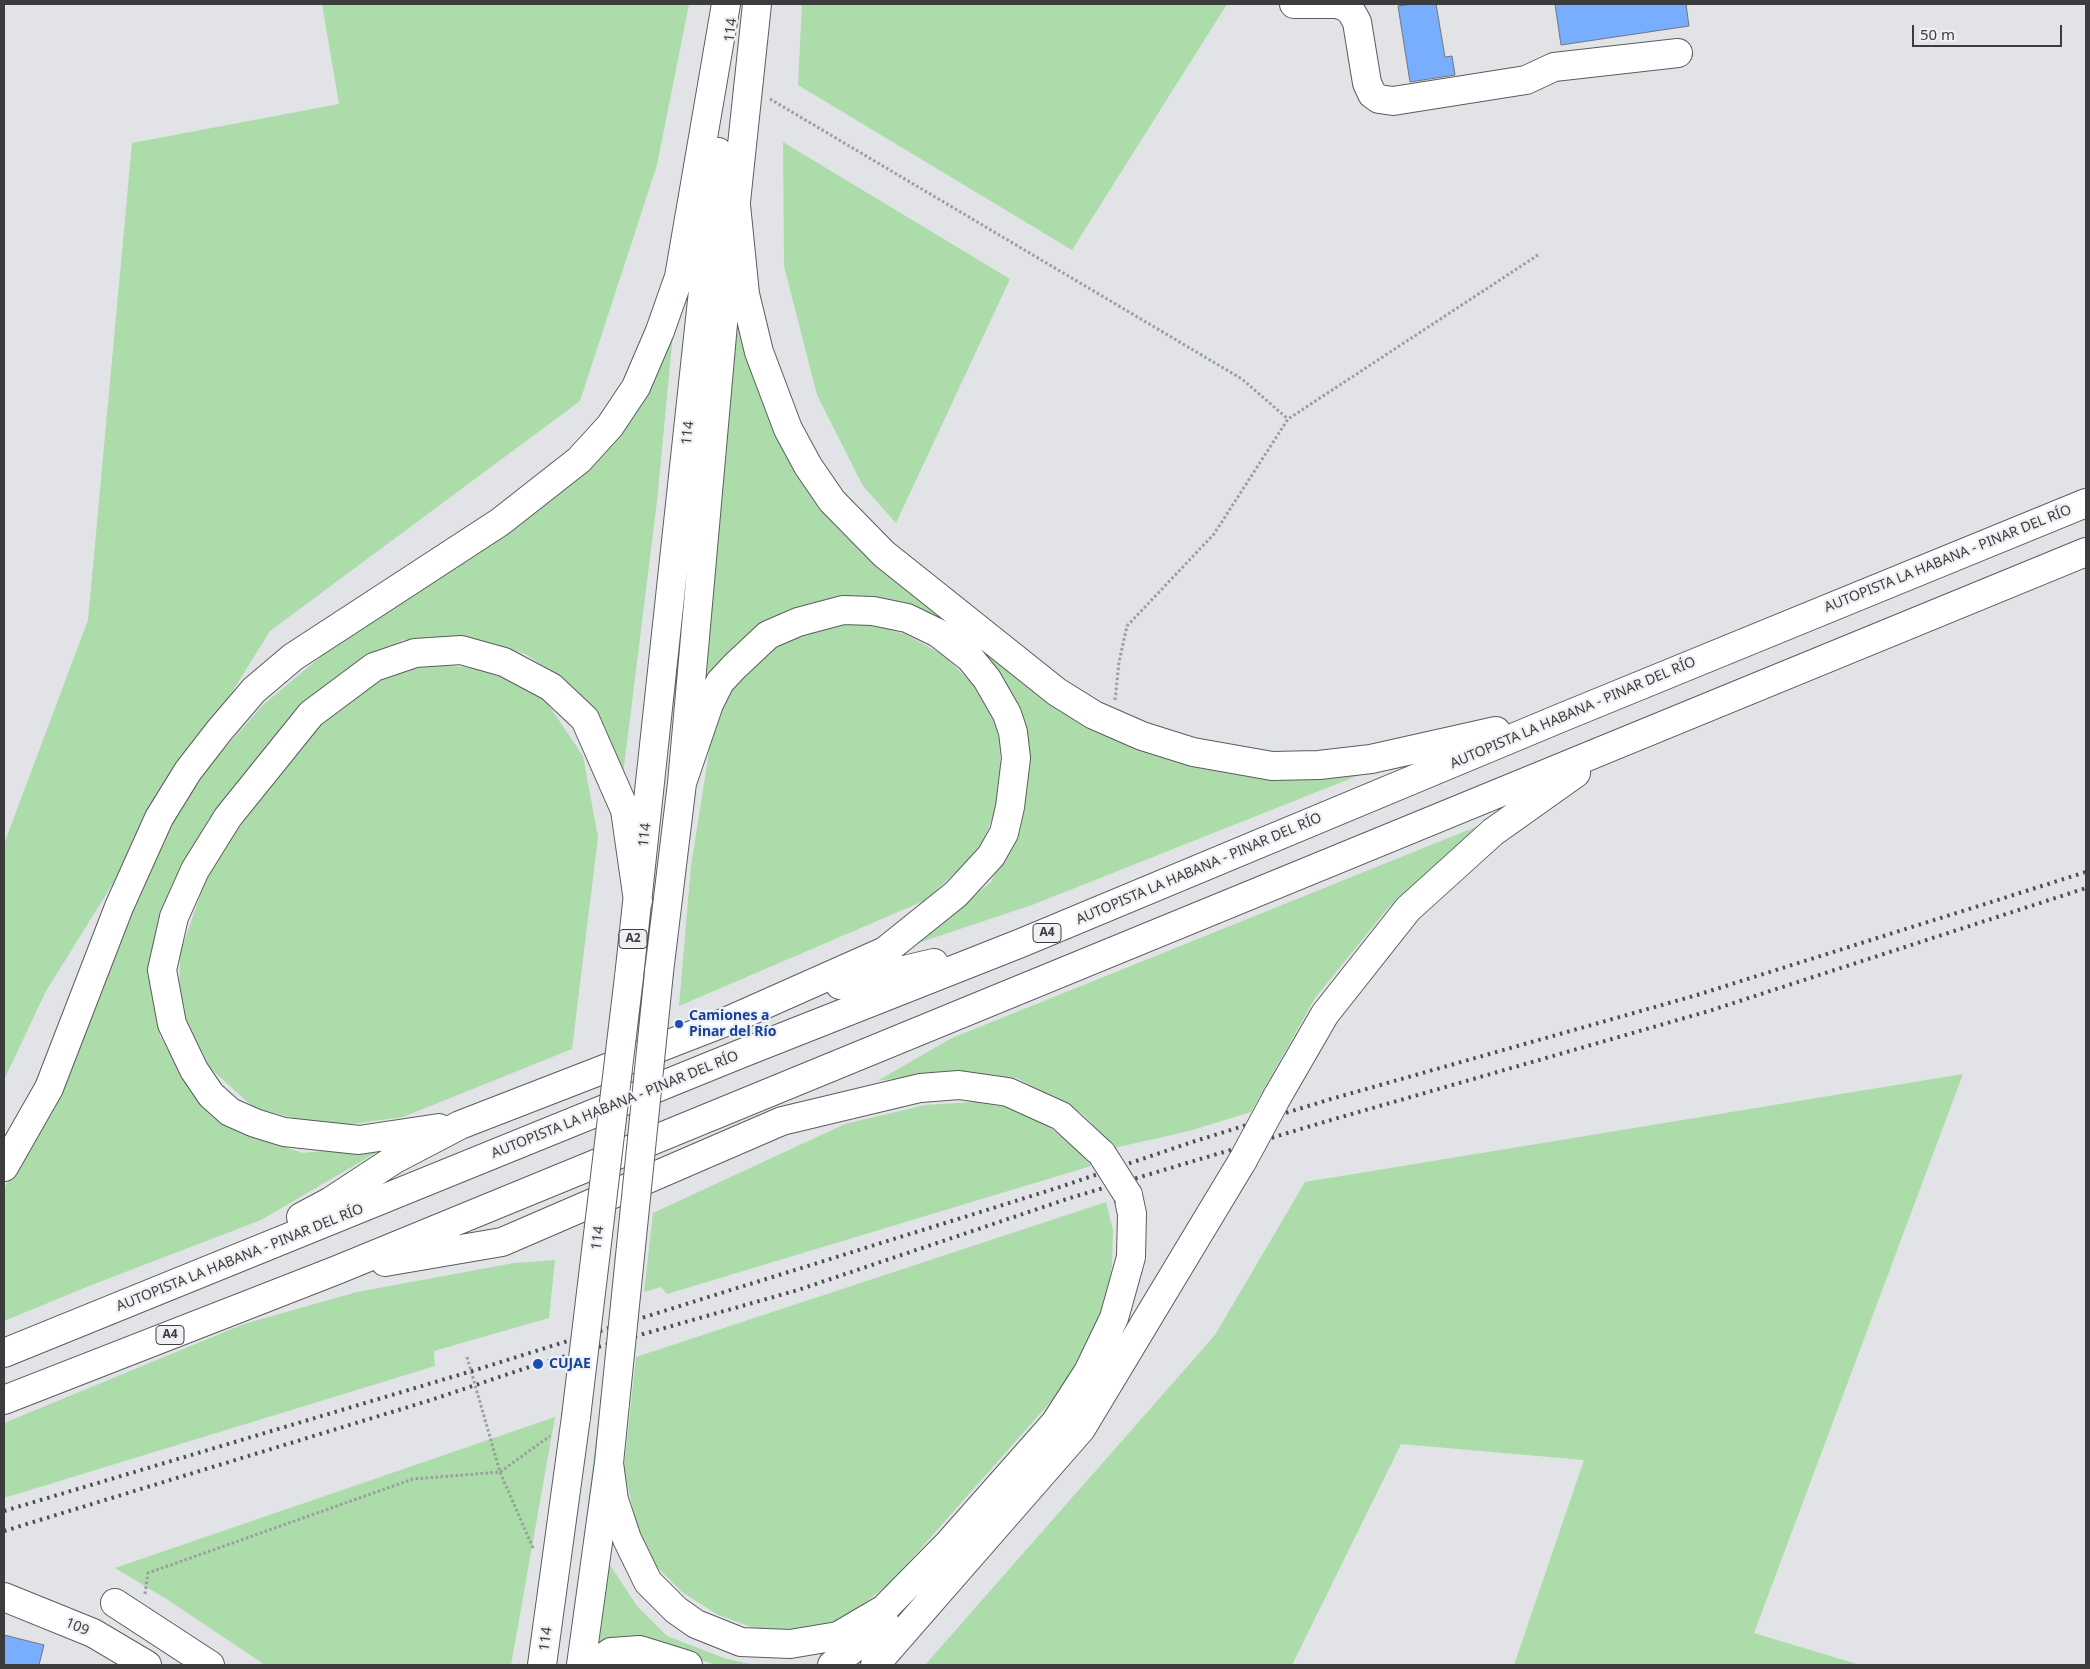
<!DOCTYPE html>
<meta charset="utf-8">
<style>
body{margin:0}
#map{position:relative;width:2090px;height:1669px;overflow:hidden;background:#e1e3e6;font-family:"Noto Sans",sans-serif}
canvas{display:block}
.frame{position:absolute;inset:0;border:5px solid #3b3c3d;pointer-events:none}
.scale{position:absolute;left:1912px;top:25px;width:150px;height:22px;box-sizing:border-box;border:2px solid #3b3c3d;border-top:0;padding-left:6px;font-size:15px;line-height:18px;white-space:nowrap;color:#3b3c3d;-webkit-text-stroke:4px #eef0f3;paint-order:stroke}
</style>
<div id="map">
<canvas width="2090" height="1669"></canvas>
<div class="frame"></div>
<div class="scale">50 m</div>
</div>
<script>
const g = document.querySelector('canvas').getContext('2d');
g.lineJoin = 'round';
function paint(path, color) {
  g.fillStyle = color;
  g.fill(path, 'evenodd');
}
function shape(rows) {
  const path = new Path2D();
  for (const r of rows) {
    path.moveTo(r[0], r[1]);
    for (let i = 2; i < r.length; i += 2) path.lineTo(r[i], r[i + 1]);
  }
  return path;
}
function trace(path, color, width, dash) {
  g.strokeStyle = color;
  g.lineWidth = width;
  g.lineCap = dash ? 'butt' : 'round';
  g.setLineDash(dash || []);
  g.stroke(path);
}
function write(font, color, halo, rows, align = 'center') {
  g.font = font + ' "Noto Sans",sans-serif';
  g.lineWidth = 4.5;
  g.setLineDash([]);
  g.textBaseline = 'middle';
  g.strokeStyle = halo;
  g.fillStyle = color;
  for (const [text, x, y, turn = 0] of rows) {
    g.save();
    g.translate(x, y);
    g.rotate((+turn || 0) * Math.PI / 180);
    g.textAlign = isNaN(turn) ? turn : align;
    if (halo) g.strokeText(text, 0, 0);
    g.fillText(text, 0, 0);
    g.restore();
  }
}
paint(shape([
 [322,4,689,4,657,165,580,401,270,631,46,991,4,1080,4,844,88,620,132,143,339,104],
 [802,4,1227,4,1072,250,798,85],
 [783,142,1010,279,896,523,863,486,817,395,784,266],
 [736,307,794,466,843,532,906,586,1075,717,1367,772,1032,905,915,944,991,882,1016,830,1028,773,1022,717,993,665,854,598,792,608,742,641,706,683],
 [673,334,657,501,621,791,601,730,562,678,525,654,468,637,403,640,356,666,299,713,151,970,160,1036,196,1099,245,1134,303,1153,391,1144,261,1220,94,1284,4,1321,4,1188,41,1128,144,880,180,809,210,765,264,704,335,645,584,474,635,411],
 [863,622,905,634,945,656,986,698,999,737,1002,794,980,849,926,900,679,1006,691,866,714,720,738,677,781,642,830,625],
 [425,664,487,669,544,698,583,756,598,837,572,1049,403,1117,330,1127,254,1108,210,1068,179,1006,180,953,212,862,328,715,372,684],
 [1478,826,1388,908,1315,998,1251,1112,1189,1131,1114,1148,1083,1114,1017,1078,941,1072,877,1081,952,1038],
 [1963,1074,1754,1633,1860,1665,1514,1665,1584,1460,1401,1444,1292,1665,925,1665,1215,1335,1305,1182],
 [973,1102,1007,1107,1043,1122,1077,1149,1091,1166,667,1294,661,1287,644,1292,653,1213,845,1124,925,1105],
 [1106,1202,1113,1230,1112,1266,1100,1327,1061,1390,892,1581,846,1618,802,1631,760,1630,718,1615,682,1592,650,1560,634,1515,624,1468,636,1357],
 [555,1260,549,1318,434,1351,435,1366,4,1498,4,1423,244,1324,357,1292,514,1263],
 [603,1412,579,1624,577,1594,599,1414],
 [555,1417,511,1665,265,1665,168,1600,115,1568],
 [608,1562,637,1606,667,1636,724,1658,754,1665,717,1665,649,1645,599,1646]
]), '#acdca9');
const building = shape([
 [1412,4,1436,4,1445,57,1452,56,1455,75,1410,82,1398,6,1412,4],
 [1555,4,1686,4,1689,26,1561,45,1555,4],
 [4,1635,44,1645,39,1665,4,1665,4,1635]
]);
paint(building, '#78aefd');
trace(building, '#747679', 1);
const minor = shape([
 [1294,4,1336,4,1345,6,1352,13,1357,22,1367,83,1372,94,1379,99,1393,101,1526,80,1554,67,1678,53],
 [4,1597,93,1633,147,1665],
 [115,1603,210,1665]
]);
const highway = shape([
 [736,205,745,294,759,352,788,429,808,466,832,501,884,554,1057,692,1094,715,1142,736,1193,752,1272,766,1319,765,1371,759,1496,731],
 [659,972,682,783,723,324,757,4],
 [629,977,718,152],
 [840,985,934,963],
 [1277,1097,1325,1014,1408,909,1493,832,1576,773],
 [439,1128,359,1140,284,1132,255,1123,230,1112,211,1095,194,1070,172,1024,162,970,174,917,195,870,228,817,311,714,374,667,415,653,461,650,504,662,551,687,585,719,625,810,638,901],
 [4,1167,49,1088,119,907,159,818,188,771,219,731,254,690,293,657,500,522,579,460,610,426,636,387,660,331,679,277,726,4],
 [301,1217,331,1201,395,1159,460,1125,723,1023,885,951,956,894,991,856,1004,833,1010,807,1016,758,1013,732,1007,714,987,679,970,658,938,633,907,618,873,611,843,610,798,622,768,635,734,667,720,682,709,704,682,783],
 [385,1262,502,1242,782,1121,920,1088,959,1085,1008,1092,1061,1116,1102,1154],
 [4,1353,740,1054,1021,943,1563,717,2086,503],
 [4,1400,337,1270,2086,552],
 [609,1463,614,1500,627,1539,648,1582,676,1610,696,1624,741,1642,790,1644,838,1636,884,1609,949,1543,1055,1423,1088,1372,1114,1318,1131,1257,1132,1214,1128,1195],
 [542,1665,576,1417],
 [581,1665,609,1463,615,1403],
 [592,1665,611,1652,640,1650,688,1665],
 [832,1665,875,1632,884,1620],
 [875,1665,1081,1429,1243,1160]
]);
trace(minor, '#5a5c5e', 30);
trace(highway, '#5a5c5e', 30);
trace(shape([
 [770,99,1242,379,1288,419],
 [1115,700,1119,662,1127,626,1214,534,1288,419,1538,255],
 [467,1357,500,1472,533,1548],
 [145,1594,148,1573,413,1479,500,1472,550,1436]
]), '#9b9d9f', 3, [2.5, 2.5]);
trace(minor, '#fff', 28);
trace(highway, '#fff', 28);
trace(shape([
 [4,1511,472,1371,1057,1188,1192,1142,1331,1099,1697,995,2086,872],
 [4,1531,431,1400,538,1364,798,1290,1070,1198,1331,1120,1709,1011,2086,888]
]), '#4e4f50', 4, [2.5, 5]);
const highwayBridge = shape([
 [1102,1154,1128,1195],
 [1243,1160,1277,1097],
 [615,1403,659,972],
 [576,1417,629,977]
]);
trace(highwayBridge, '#5a5c5e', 30, []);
trace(highwayBridge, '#fff', 28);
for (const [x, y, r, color] of [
 [679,1024,5,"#1a4fb4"],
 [538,1364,6,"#1a4fb4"]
]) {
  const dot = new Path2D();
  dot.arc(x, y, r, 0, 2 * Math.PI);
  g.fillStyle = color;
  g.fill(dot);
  trace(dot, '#eef0f3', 2);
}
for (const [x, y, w] of [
 [1047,933,28],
 [633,939,28],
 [170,1335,28]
]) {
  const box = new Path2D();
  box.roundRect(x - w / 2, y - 9.5, w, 19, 4);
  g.fillStyle = '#eef0f3';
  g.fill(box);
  trace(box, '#3b3c3d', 1);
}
write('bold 12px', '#3b3c3d', null, [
 ["A4",1047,933],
 ["A2",633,939],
 ["A4",170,1335]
]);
write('14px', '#3b3c3d', '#eef0f3', [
 ["114",731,30,-84],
 ["114",688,433,-84],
 ["AUTOPISTA LA HABANA - PINAR DEL RÍO",1948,559,-22],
 ["AUTOPISTA LA HABANA - PINAR DEL RÍO",1573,713,-23],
 ["114",645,835,-84],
 ["AUTOPISTA LA HABANA - PINAR DEL RÍO",1199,869,-23],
 ["AUTOPISTA LA HABANA - PINAR DEL RÍO",615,1105,-22],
 ["114",598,1238,-83],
 ["AUTOPISTA LA HABANA - PINAR DEL RÍO",240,1258,-22],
 ["109",77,1627,23],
 ["114",546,1639,-83]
]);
write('bold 14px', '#164399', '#eef0f3', [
 ["Camiones a",689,1016],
 ["Pinar del Río",689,1032],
 ["CUJAE",549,1364]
], 'left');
</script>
